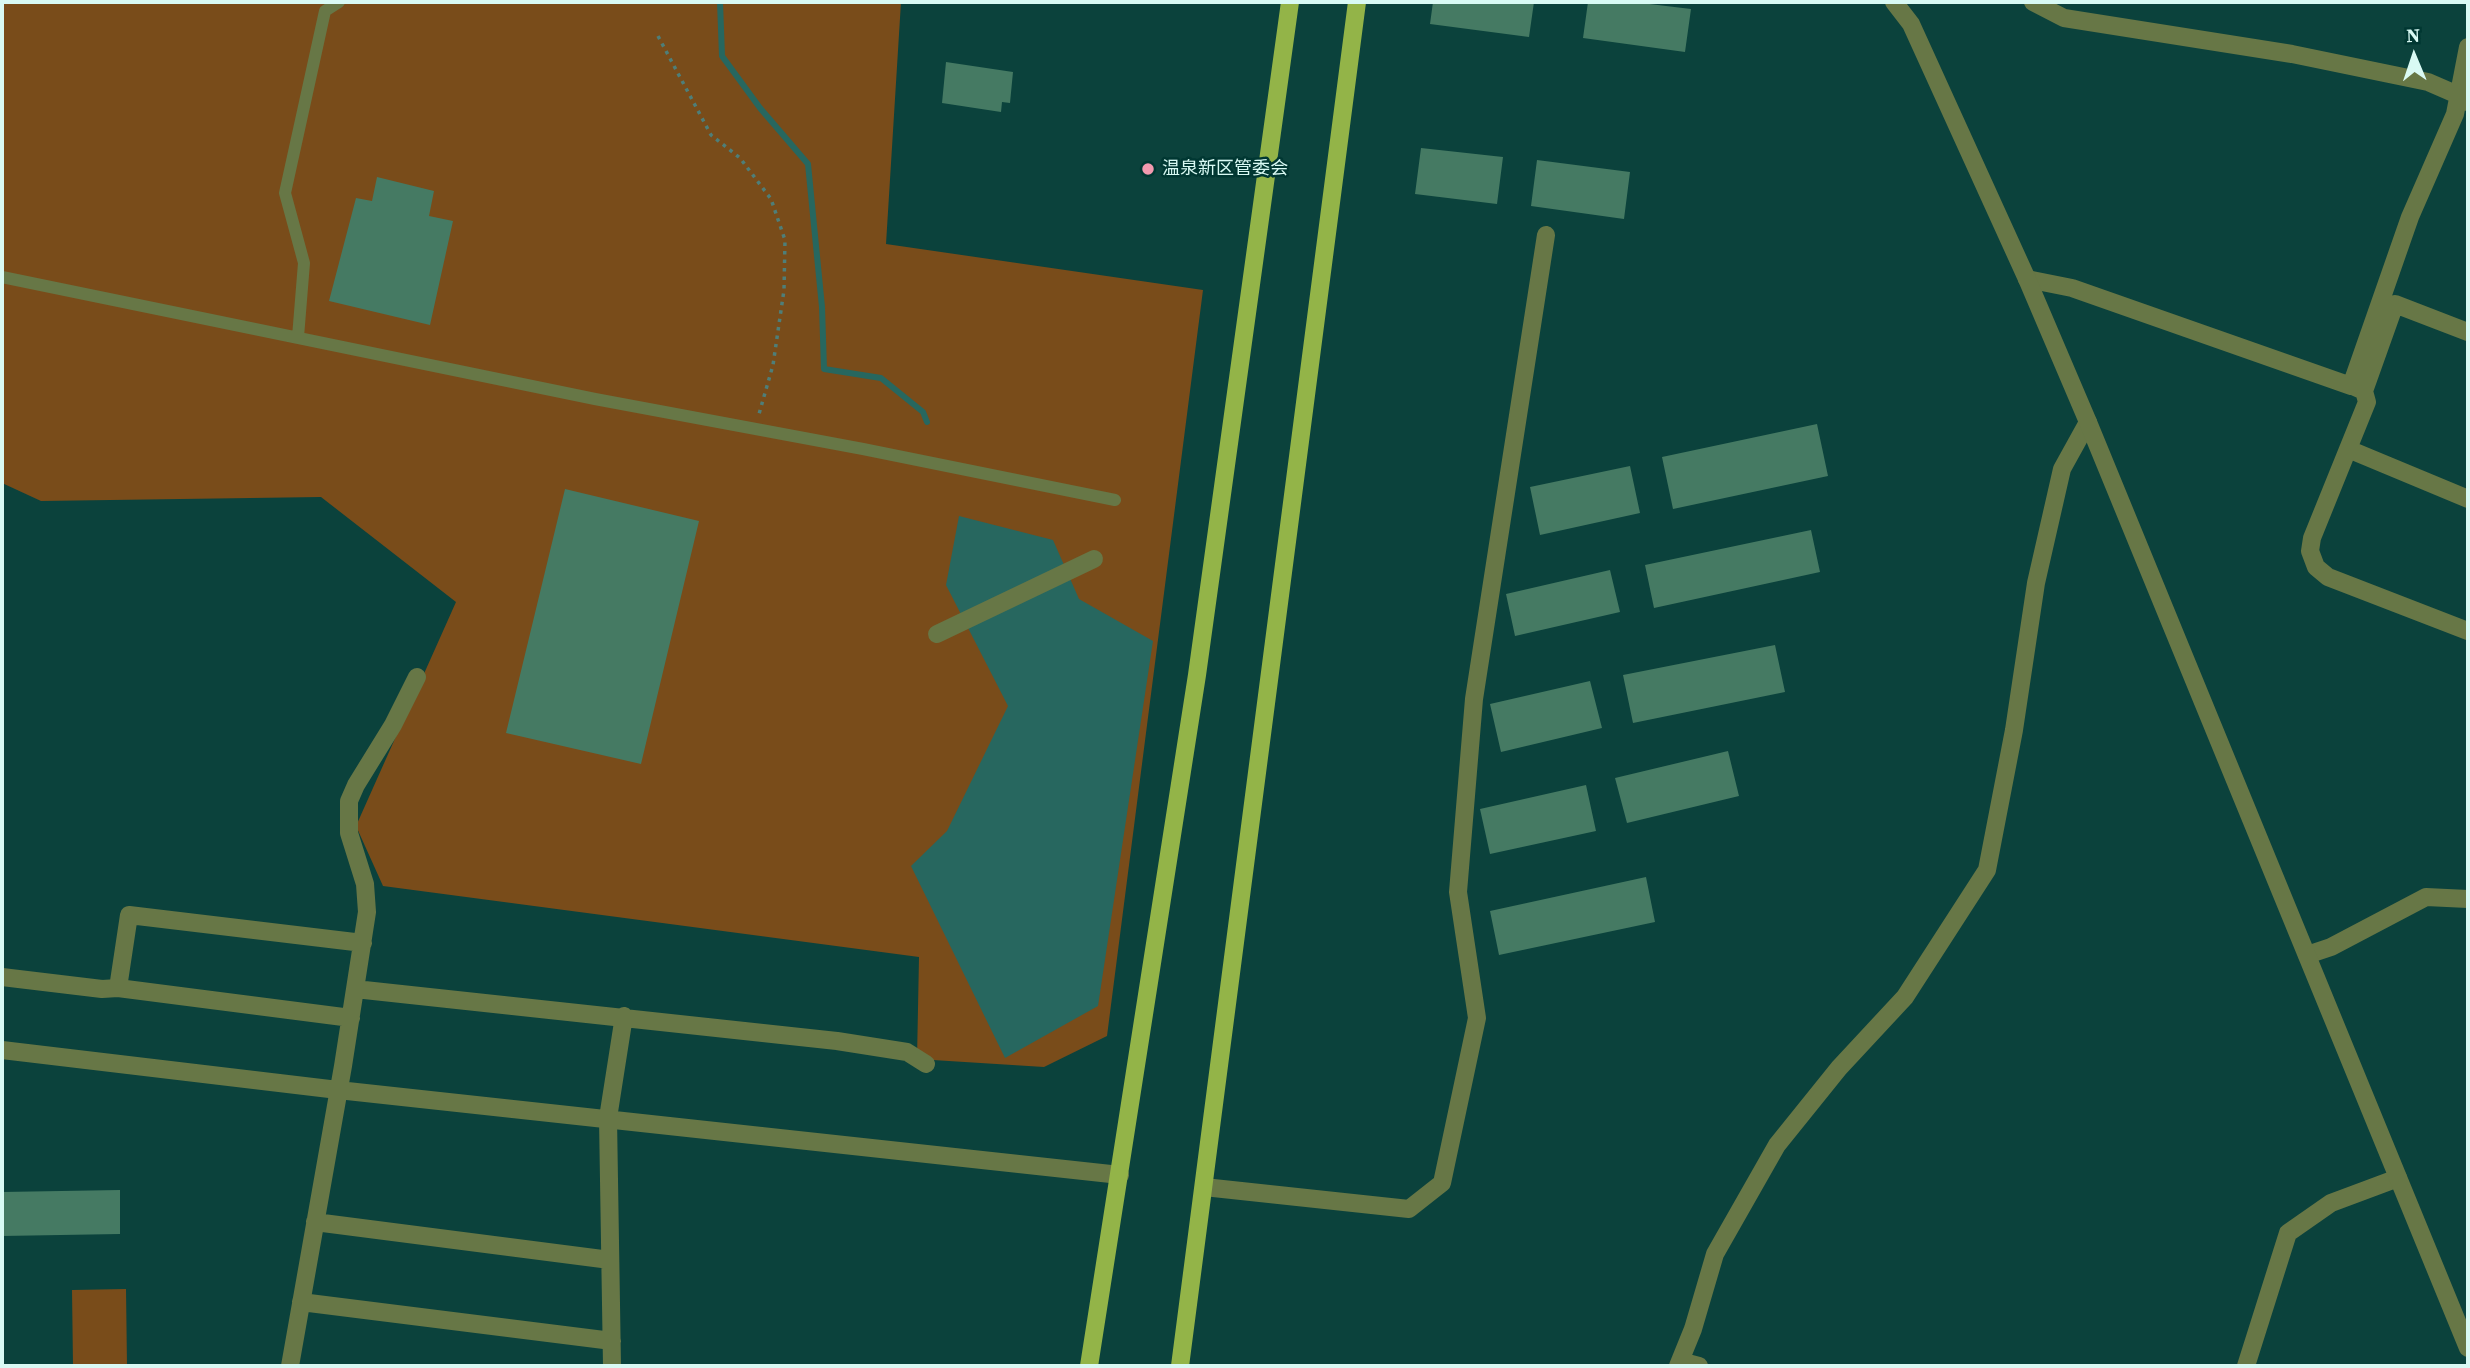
<!DOCTYPE html>
<meta charset="utf-8">
<style>
body{margin:0}
#map{position:relative;width:2470px;height:1368px;overflow:hidden;background:#0b423c;font-family:"Source Serif 4",serif}
canvas{display:block}
.frame{position:absolute;inset:0;border:4px solid #d9faf4;pointer-events:none}
.north{position:absolute;left:2379px;top:21px;width:70px;height:70px;-webkit-text-stroke:5px #003732;paint-order:stroke;rotate:358deg;font-size:19px;font-weight:700;line-height:28px;text-align:center;color:#d9faf4}
.north::after{content:'';display:block;margin:auto;width:24px;height:32px;background:#d9faf4;clip-path:polygon(50% 0,100% 100%,50% 72%,0 100%)}
</style>
<div id="map">
<canvas width="2470" height="1368"></canvas>
<div class="frame"></div>
<div class="north">N</div>
</div>
<script>
const g = document.querySelector('canvas').getContext('2d');
g.lineJoin = 'round';
function paint(path, color) {
  g.fillStyle = color;
  g.fill(path, 'evenodd');
}
function shape(rows) {
  const path = new Path2D();
  for (const r of rows) {
    path.moveTo(r[0], r[1]);
    for (let i = 2; i < r.length; i += 2) path.lineTo(r[i], r[i + 1]);
  }
  return path;
}
function trace(path, color, width, dash) {
  g.strokeStyle = color;
  g.lineWidth = width;
  g.lineCap = dash ? 'butt' : 'round';
  g.setLineDash(dash || []);
  g.stroke(path);
}
function write(font, color, halo, rows, align = 'center') {
  g.font = font + ' "Source Serif 4","Noto Sans SC",serif';
  g.lineWidth = 5;
  g.setLineDash([]);
  g.textBaseline = 'middle';
  g.strokeStyle = halo;
  g.fillStyle = color;
  for (const [text, x, y, turn = 0] of rows) {
    g.save();
    g.translate(x, y);
    g.rotate((+turn || 0) * Math.PI / 180);
    g.textAlign = isNaN(turn) ? turn : align;
    if (halo) g.strokeText(text, 0, 0);
    g.fillText(text, 0, 0);
    g.restore();
  }
}
paint(shape([
 [2,2,901,2,886,244,1203,290,1107,1036,1044,1067,917,1059,919,957,383,886,356,826,456,602,321,497,41,501,2,483],
 [126,1289,127,1366,73,1366,72,1290]
]), '#794c1a');
paint(shape([
 [959,516,1053,540,1079,599,1153,641,1098,1006,1005,1058,911,866,947,831,1008,706,946,585]
]), '#27675f');
trace(shape([
 [720,2,722,56,760,108,808,164,822,307,824,369,881,378,923,412,927,422]
]), '#27675f', 6);
paint(shape([
 [1433,2,1534,2,1529,37,1430,24],
 [1588,2,1633,2,1691,9,1685,52,1583,38],
 [946,62,1013,72,1010,103,1002,102,1001,112,942,103],
 [1421,148,1503,157,1497,204,1415,194],
 [1537,160,1630,172,1624,219,1531,206],
 [377,177,434,191,429,216,453,221,430,325,329,301,356,198,372,201],
 [1817,424,1828,476,1673,509,1662,457],
 [1630,466,1640,513,1540,535,1530,487],
 [565,489,699,521,641,764,506,733],
 [1811,530,1820,572,1654,608,1645,565],
 [1610,570,1620,612,1515,636,1506,594],
 [1775,645,1785,692,1633,723,1623,675],
 [1590,681,1602,728,1501,752,1490,704],
 [1728,751,1739,796,1627,823,1615,778],
 [1586,785,1596,831,1490,854,1480,809],
 [1646,877,1655,922,1499,955,1490,911],
 [120,1190,120,1234,2,1236,2,1192]
]), '#457a63');
trace(shape([
 [658,36,711,135,740,158,771,199,785,240,784,290,773,365,759,414]
]), '#4e7e78', 3.5, [3.5, 5]);
trace(shape([
 [2,277,595,399,863,449,1115,500],
 [298,337,304,263,285,193,325,11,339,2]
]), '#677746', 12);
trace(shape([
 [937,634,1094,559]
]), '#677746', 18);
trace(shape([
 [2033,2,2064,18,2292,54,2428,82,2458,95,2467,102],
 [2027,279,2072,288,2351,386,2410,217,2455,114,2468,47],
 [2355,387,2364,391,2395,304,2468,332],
 [2364,391,2367,402,2312,538,2310,551,2316,567,2328,577,2468,631],
 [2348,449,2468,499],
 [2307,955,2331,947,2426,897,2468,899],
 [2,977,102,989,118,988,351,1018],
 [118,988,129,915,363,943],
 [355,989,837,1041,907,1052,926,1064],
 [2,1050,338,1090,1120,1175],
 [1204,1187,1409,1209,1442,1183,1477,1018,1458,892,1474,699,1546,235],
 [315,1222,610,1260],
 [301,1302,612,1341],
 [1680,1361,1699,1366],
 [290,1366,343,1066,367,912,365,884,349,833,349,801,356,785,393,725,417,677],
 [612,1366,608,1118,624,1016],
 [1678,1366,1693,1329,1715,1254,1777,1145,1839,1068,1905,997,1987,870,2014,730,2036,583,2062,469,2088,422],
 [2246,1366,2288,1233,2331,1203,2398,1178]
]), '#677746', 18);
trace(shape([
 [1894,2,1911,24,2027,279,2088,422,2468,1348]
]), '#677746', 18);
trace(shape([
 [1089,1366,1197,675,1290,2],
 [1180,1366,1357,2]
]), '#93b448', 18);
for (const [x, y, r, color] of [
 [1148,169,7,"#f29aaf"]
]) {
  const dot = new Path2D();
  dot.arc(x, y, r, 0, 2 * Math.PI);
  g.fillStyle = color;
  g.fill(dot);
  trace(dot, '#003732', 2.5);
}
write('18px', '#d9faf4', '#003732', [
 ["温泉新区管委会",1162,169]
], 'left');
</script>
